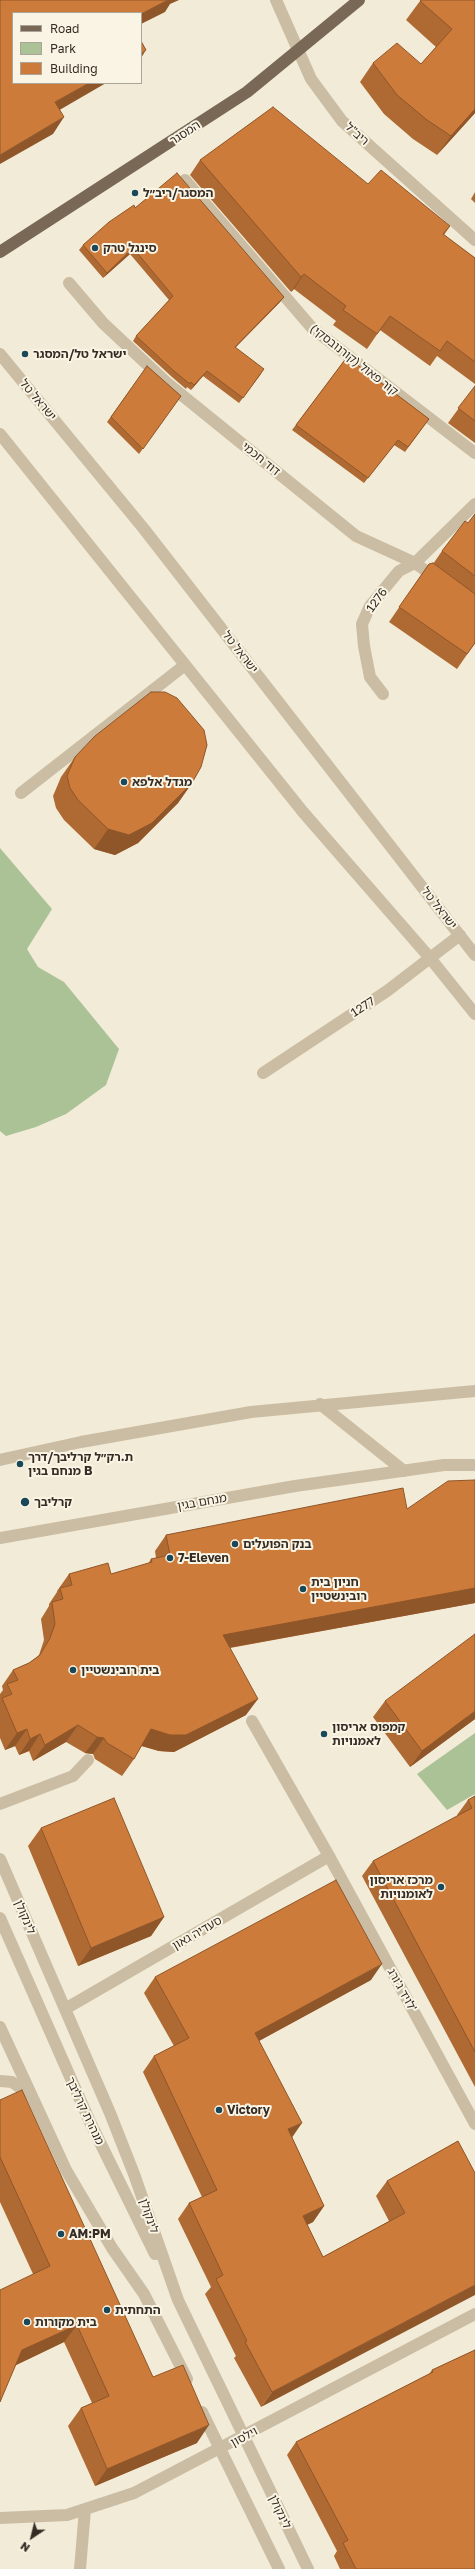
<!DOCTYPE html>
<meta charset="utf-8">
<style>
body{margin:0}
#map{position:relative;width:475px;height:2569px;overflow:hidden;background:#f2ebd7;font-family:"Golos Text",sans-serif}
canvas{display:block}
.legend{position:absolute;left:12px;top:12px;width:130px;height:72px;box-sizing:border-box;background:#faf4e4;border:1px solid #aba498;margin:0;padding:5px 7px;list-style:none;font-size:12px;color:#352d25}
.legend li{display:flex;align-items:center;gap:8px;height:20px}
.legend b{width:20px;border:1px solid #aba498}
.north{position:absolute;left:12px;top:2517px;width:40px;height:40px;-webkit-text-stroke:3px #faf4e4;paint-order:stroke;rotate:215deg;font-size:11px;font-weight:700;line-height:16px;text-align:center;color:#352d25}
.north::after{content:'';display:block;margin:auto;width:14px;height:18px;background:#352d25;clip-path:polygon(50% 0,100% 100%,50% 72%,0 100%)}
</style>
<div id="map">
<canvas width="475" height="2569"></canvas>
<ul class="legend">
<li><b style="height:5px;background:#786855"></b>Road</li>
<li><b style="height:11px;background:#abc297"></b>Park</li>
<li><b style="height:11px;background:#cc7b3b"></b>Building</li>
</ul>
<div class="north">N</div>
</div>
<script>
const g = document.querySelector('canvas').getContext('2d');
g.lineJoin = 'round';
function paint(path, color) {
  g.fillStyle = color;
  g.fill(path, 'evenodd');
}
function shape(rows) {
  const path = new Path2D();
  for (const r of rows) {
    path.moveTo(r[0], r[1]);
    for (let i = 2; i < r.length; i += 2) path.lineTo(r[i], r[i + 1]);
  }
  return path;
}
function trace(path, color, width, dash) {
  g.strokeStyle = color;
  g.lineWidth = width;
  g.lineCap = dash ? 'butt' : 'round';
  g.setLineDash(dash || []);
  g.stroke(path);
}
function write(font, color, halo, rows, align = 'center') {
  g.font = font + ' "Golos Text","Noto Sans Hebrew",sans-serif';
  g.lineWidth = 4;
  g.setLineDash([]);
  g.textBaseline = 'middle';
  g.strokeStyle = halo;
  g.fillStyle = color;
  for (const [text, x, y, turn = 0] of rows) {
    g.save();
    g.translate(x, y);
    g.rotate((+turn || 0) * Math.PI / 180);
    g.textAlign = isNaN(turn) ? turn : align;
    if (halo) g.strokeText(text, 0, 0);
    g.fillText(text, 0, 0);
    g.restore();
  }
}
paint(shape([
 [0,848,52,909,27,949,38,967,64,982,119,1049,106,1085,66,1114,36,1127,6,1136,0,1131],
 [475,1733,475,1794,447,1810,417,1774]
]), '#abc297');
trace(shape([
 [276,0,311,79,342,121,475,240],
 [185,180,312,328,475,453],
 [69,283,103,323,167,383,356,536,415,563,437,579],
 [0,354,144,529,475,955],
 [0,434,303,812,430,958,475,1014],
 [383,694,370,677,364,646,362,624,370,606,399,571,415,563,475,504],
 [21,793,185,665],
 [263,1073,387,991,460,935],
 [320,1404,404,1471],
 [0,1460,81,1442,251,1412,475,1391],
 [0,1538,295,1486,444,1465,475,1465],
 [252,1721,329,1856,475,2124],
 [0,1804,73,1776,88,1760],
 [0,1859,110,2113,134,2174,178,2300,308,2569],
 [0,1918,90,2122,155,2254],
 [65,2009,329,1856],
 [0,2027,66,2170,112,2248,144,2294,187,2379],
 [0,2081,12,2082,30,2095],
 [202,2412,279,2569],
 [0,2518,67,2515,134,2493,475,2314],
 [80,2569,85,2509]
]), '#cbbda3', 12);
trace(shape([
 [0,252,247,92,359,0]
]), '#786855', 12);
paint(shape([
 [475,0,475,113,437,155,413,139,384,114,360,82,373,63,421,64,436,47,406,20,420,1],
 [200,160,368,184,450,226,444,235,475,258,475,384,437,356,430,366,380,330,367,349,333,325,336,321,294,289,291,292,190,175],
 [475,192,475,203,471,199],
 [135,208,284,297,280,302,235,348,261,374,239,403,203,376,191,390,187,387,186,389,172,377,133,341,136,336,169,300,130,254,103,278,79,250,83,245],
 [347,357,429,419,405,452,394,445,364,483,292,430],
 [147,366,181,396,139,454,107,422],
 [475,386,475,443,448,423],
 [475,514,475,643,457,669,389,622,429,564,433,564,442,551,468,523],
 [75,757,192,783,178,803,138,843,115,855,94,849,64,820,56,808,53,796,61,777],
 [475,1480,475,1603,230,1648,246,1715,174,1752,159,1751,141,1746,134,1759,122,1776,95,1759,93,1754,85,1753,66,1742,33,1761,29,1751,19,1755,15,1746,5,1750,0,1738,0,1694,3,1690,2,1686,13,1670,29,1663,37,1657,39,1655,44,1640,41,1619,49,1606,49,1604,57,1592,57,1591,69,1574,111,1574,148,1564,151,1559,156,1558,155,1551,166,1535,407,1509],
 [385,1701,475,1719,410,1767,373,1717],
 [475,1796,475,2087,362,1876,373,1861,458,1816,457,1815,468,1800],
 [41,1828,164,1917,151,1936,78,1966,28,1846],
 [155,1977,371,1980,259,2041,292,2137,324,2206,313,2222,307,2225,323,2257,389,2221,376,2196,387,2181,458,2141,261,2407,234,2358,236,2356,205,2294,211,2287,178,2219,189,2203,202,2197,143,2072,154,2056,174,2046,144,1993],
 [0,2100,153,2377,197,2443,95,2486,68,2426,81,2408,92,2403,64,2342,16,2365,33,2274,0,2202],
 [475,2350,475,2569,340,2569,334,2556,337,2551,287,2455,296,2442,429,2374,432,2370]
]), '#af6a33');
paint(shape([
 [168,0,179,0,170,4,165,12,141,24,141,14],
 [146,50,141,58,141,54],
 [89,83,106,83,44,119,55,102],
 [475,109,475,113,437,155,451,136],
 [64,117,53,134,0,164,0,155],
 [133,248,130,254,103,278,107,273],
 [304,274,294,289,291,292,301,277],
 [284,297,280,302,231,352,235,347],
 [207,371,203,376,191,390,194,385],
 [192,783,178,803,138,843,115,855,94,849,108,829],
 [475,1588,475,1603,211,1651,223,1635],
 [258,1699,246,1715,174,1752,159,1751,139,1745,151,1729],
 [475,1711,475,1719,410,1767,422,1751],
 [78,1725,66,1742,33,1761,45,1745],
 [27,1729,15,1746,5,1750,17,1733],
 [40,1734,29,1751,19,1755,30,1739],
 [97,1737,104,1738,93,1754,85,1753],
 [164,1917,151,1936,78,1966,91,1948],
 [382,1964,371,1980,244,2049,255,2033],
 [302,2123,291,2139,288,2129],
 [324,2206,313,2222,292,2232,303,2216],
 [475,2285,475,2295,261,2407,272,2392],
 [77,2325,64,2342,10,2368,22,2350],
 [209,2425,197,2443,95,2486,107,2469]
]), '#8f5629');
const building = shape([
 [0,0,168,0,141,14,141,13,13,13,13,83,89,83,55,102,64,117,0,155,0,0],
 [421,0,475,0,475,109,451,136,427,120,397,95,373,63,397,43,421,64,452,29,420,1,421,0],
 [141,41,146,50,141,54,141,41],
 [273,107,368,184,381,170,450,226,443,234,475,258,475,362,447,341,440,351,390,316,377,334,343,310,346,306,304,274,301,277,200,160,273,107],
 [177,173,284,297,235,347,264,369,243,398,207,371,194,385,191,382,190,384,175,372,136,336,173,296,133,248,107,273,83,245,109,222,134,205,135,208,177,173],
 [347,357,429,419,408,447,398,440,368,478,296,425,347,357],
 [147,366,181,396,143,449,111,417,147,366],
 [475,386,475,421,458,408,475,386],
 [475,514,475,576,442,551,465,521,468,523,475,514],
 [433,563,475,594,475,643,467,654,399,607,429,564,433,563],
 [151,692,165,692,177,698,204,730,207,745,201,767,192,783,152,823,129,835,108,829,78,800,70,788,67,776,75,757,95,736,151,692],
 [475,1480,475,1588,223,1635,258,1699,186,1735,170,1735,151,1729,134,1759,107,1743,104,1738,97,1737,78,1725,45,1745,40,1734,30,1739,27,1729,17,1733,2,1698,12,1694,7,1684,18,1680,13,1670,29,1663,40,1655,50,1638,55,1624,52,1602,63,1599,60,1588,72,1585,69,1574,108,1563,111,1574,152,1562,151,1559,170,1555,166,1535,403,1488,407,1509,448,1481,475,1480],
 [475,1634,475,1711,422,1751,385,1701,475,1634],
 [475,1796,475,2052,373,1861,472,1808,468,1800,475,1796],
 [114,1798,164,1917,91,1948,41,1828,114,1798],
 [336,1880,382,1964,255,2033,302,2123,288,2129,324,2206,303,2216,323,2257,405,2213,387,2181,458,2141,475,2173,475,2285,272,2392,245,2342,247,2341,216,2279,223,2275,189,2203,217,2190,154,2056,189,2038,155,1977,336,1880],
 [22,2090,153,2377,183,2365,209,2425,107,2469,81,2408,109,2396,77,2325,22,2350,0,2402,0,2290,50,2266,0,2157,0,2100,22,2090],
 [475,2350,475,2569,356,2569,343,2543,348,2540,296,2442,433,2372,432,2370,475,2350]
]);
paint(building, '#cc7b3b');
trace(building, '#8f5629', 1);
for (const [x, y, r, color] of [
 [135,193,4,"#194858"],
 [95,248,4,"#194858"],
 [25,354,4,"#194858"],
 [124,782,4,"#194858"],
 [20,1464,4,"#194858"],
 [25,1502,5,"#194858"],
 [235,1544,4,"#194858"],
 [170,1558,4,"#194858"],
 [303,1589,4,"#194858"],
 [73,1670,4,"#194858"],
 [324,1734,4,"#194858"],
 [441,1887,4,"#194858"],
 [219,2110,4,"#194858"],
 [61,2234,4,"#194858"],
 [107,2310,4,"#194858"],
 [27,2322,4,"#194858"]
]) {
  const dot = new Path2D();
  dot.arc(x, y, r, 0, 2 * Math.PI);
  g.fillStyle = color;
  g.fill(dot);
  trace(dot, '#faf4e4', 1.5);
}
write('12px', '#352d25', '#faf4e4', [
 ["המסגר",185,133,-33],
 ["ריב\"ל",357,134,42],
 ["קור פאול (קורנובסקי)",354,360,38],
 ["ישראל טל",38,400,50],
 ["דוד חכמי",261,459,39],
 ["1276",377,600,-54],
 ["ישראל טל",240,652,52],
 ["ישראל טל",439,908,52],
 ["1277",363,1007,-33],
 ["מנחם בגין",202,1502,-10],
 ["לינקולן",25,1917,67],
 ["סעדיה גאון",197,1933,-30],
 ["לויד ג'ורג'",402,1990,61],
 ["מנהרת קרליבך",85,2111,65],
 ["לינקולן",149,2216,71],
 ["וילסון",244,2437,-28],
 ["לינקולן",280,2512,64]
]);
write('bold 12px', '#352d25', '#faf4e4', [
 ["המסגר/ריב״ל",143,193],
 ["סינגל טרק",103,248],
 ["ישראל טל/המסגר",33,354],
 ["מגדל אלפא",132,782],
 ["ת.רק״ל קרליבך/דרך",28,1457],
 ["מנחם בגין B",28,1471],
 ["קרליבך",34,1502],
 ["בנק הפועלים",243,1544],
 ["7-Eleven",178,1558],
 ["חניון בית",311,1582],
 ["רובינשטיין",311,1596],
 ["בית רובינשטיין",81,1670],
 ["קמפוס אריסון",332,1727],
 ["לאמנויות",332,1741],
 ["מרכז אריסון",433,1880,"right"],
 ["לאומנויות",433,1894,"right"],
 ["Victory",227,2110],
 ["AM:PM",69,2234],
 ["התחתית",115,2310],
 ["בית מקורות",35,2322]
], 'left');
</script>
